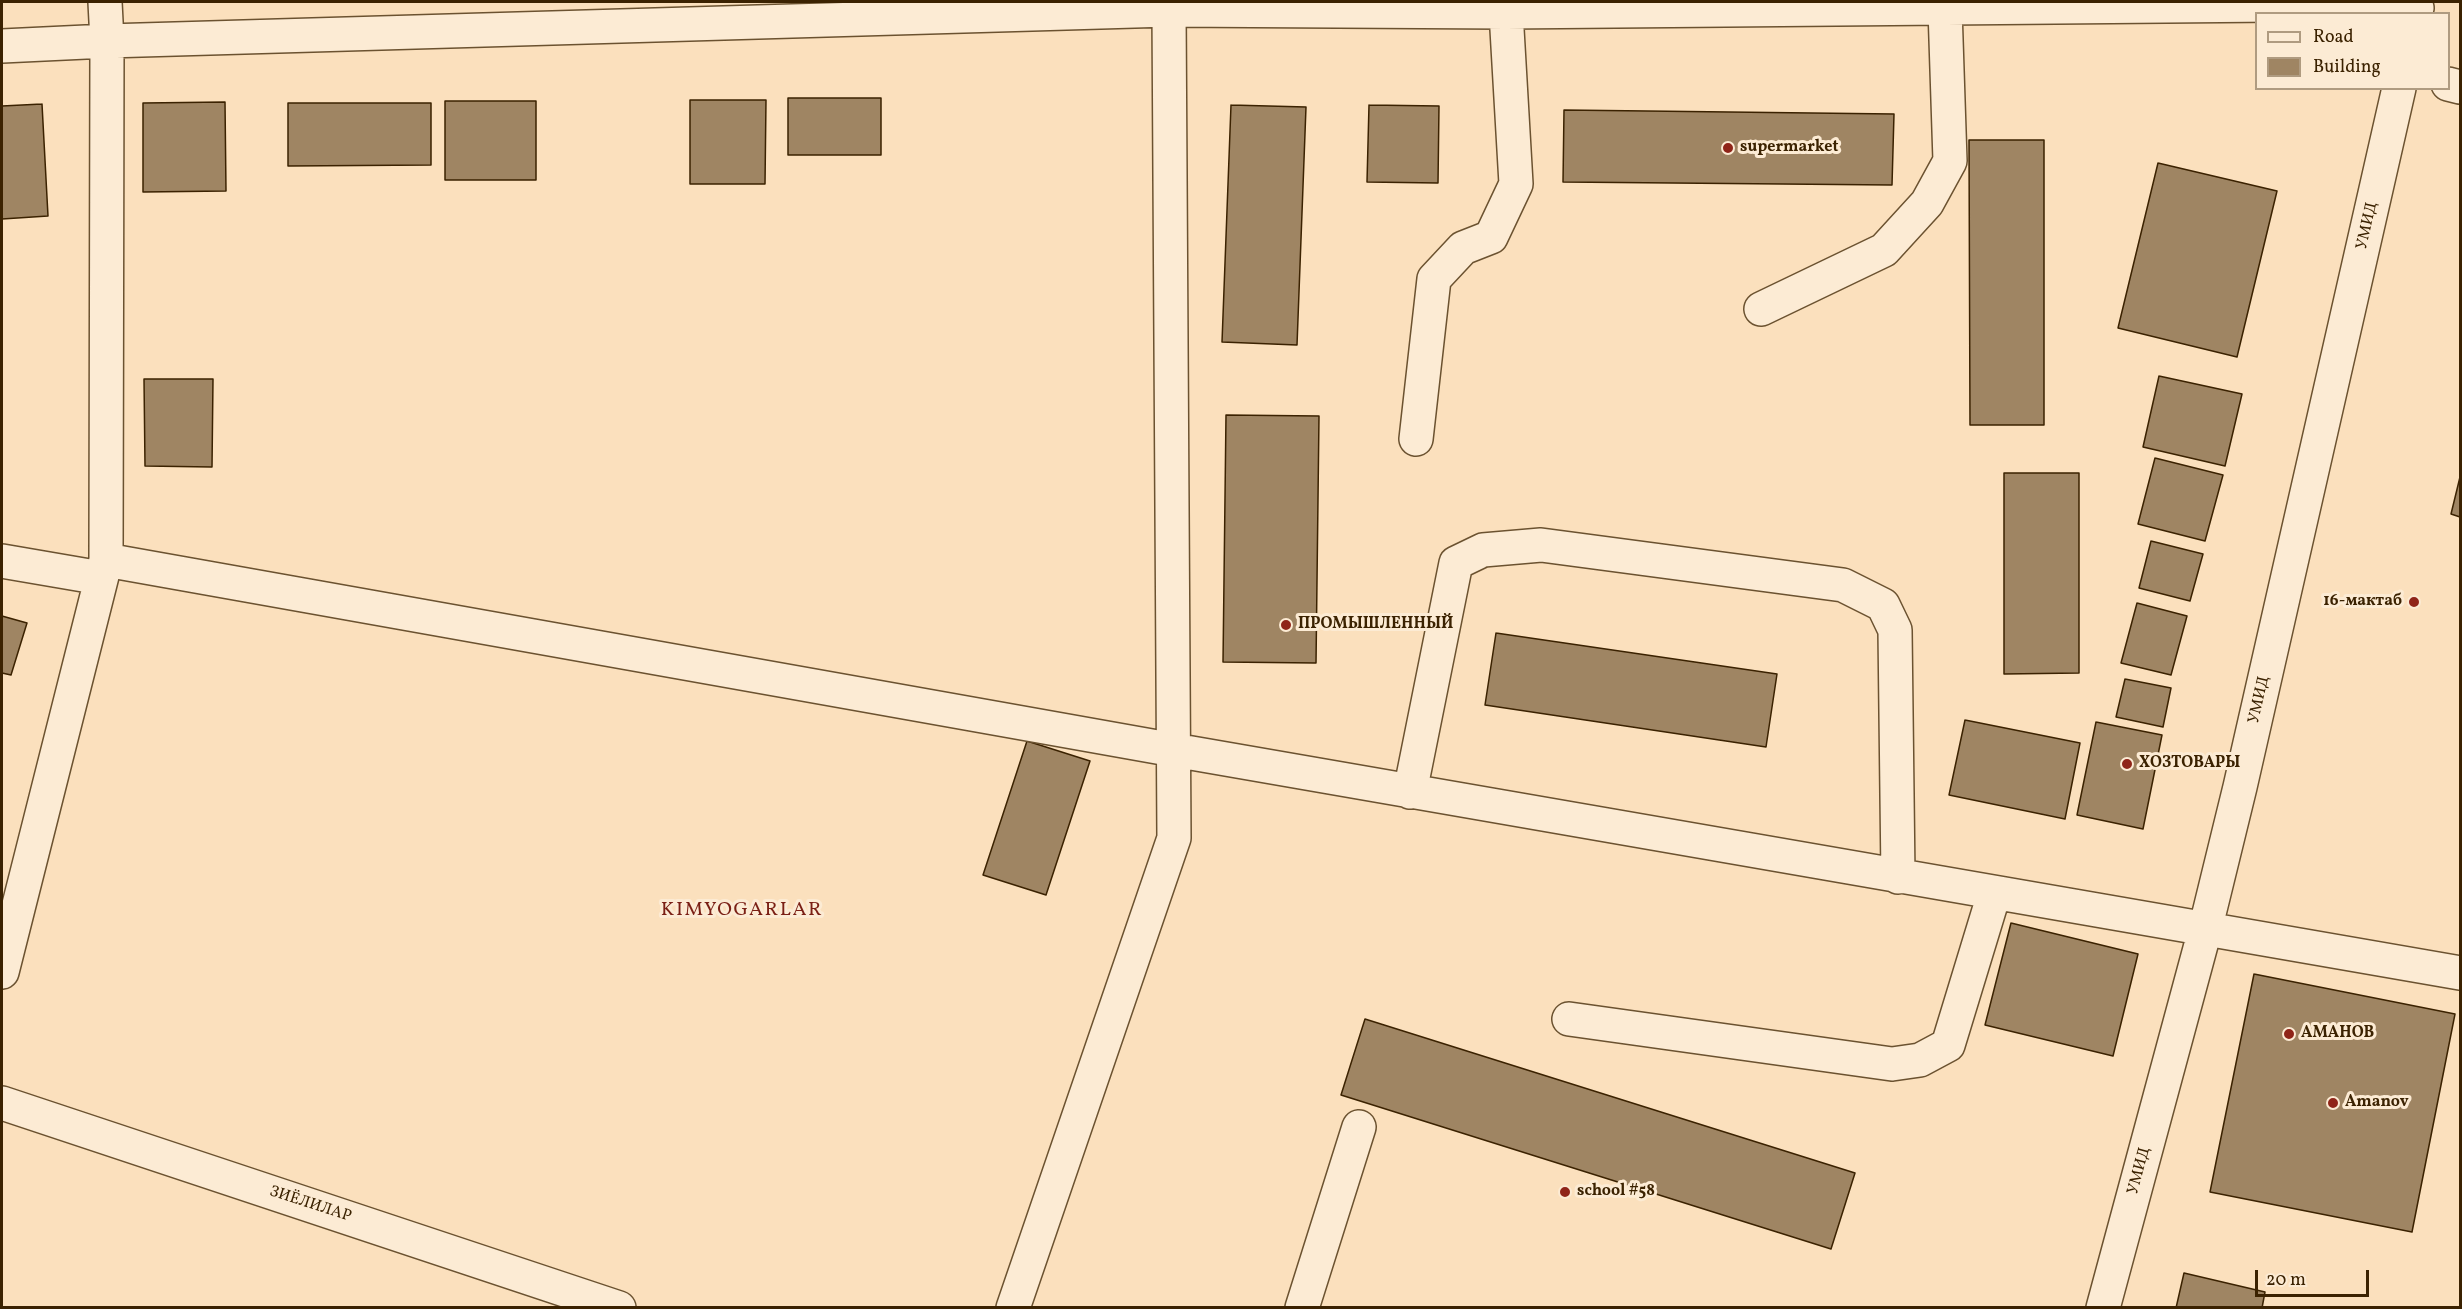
<!DOCTYPE html>
<meta charset="utf-8">
<style>
body{margin:0}
#map{position:relative;width:2462px;height:1309px;overflow:hidden;background:#fbe0bd;font-family:Vollkorn,serif}
canvas{display:block}
.frame{position:absolute;inset:0;border:3px solid #3b2201;pointer-events:none}
.legend{position:absolute;left:2255px;top:12px;width:195px;height:78px;box-sizing:border-box;background:#fcebd4;border:2px solid #af9b80;margin:0;padding:8px 10px;list-style:none;font-size:18px;color:#3b2201}
.legend li{display:flex;align-items:center;gap:12px;height:30px}
.legend b{width:30px;border:2px solid #af9b80}
.scale{position:absolute;left:2255px;top:1270px;width:114px;height:27px;box-sizing:border-box;border:3px solid #3b2201;border-top:0;padding-left:8px;font-size:18px;line-height:21px;white-space:nowrap;color:#3b2201;-webkit-text-stroke:4px #fcebd4;paint-order:stroke}
</style>
<div id="map">
<canvas width="2462" height="1309"></canvas>
<div class="frame"></div>
<ul class="legend">
<li><b style="height:8px;background:#fcebd4"></b>Road</li>
<li><b style="height:16px;background:#9f8563"></b>Building</li>
</ul>
<div class="scale">20 m</div>
</div>
<script>
const g = document.querySelector('canvas').getContext('2d');
g.lineJoin = 'round';
function paint(path, color) {
  g.fillStyle = color;
  g.fill(path, 'evenodd');
}
function shape(rows) {
  const path = new Path2D();
  for (const r of rows) {
    path.moveTo(r[0], r[1]);
    for (let i = 2; i < r.length; i += 2) path.lineTo(r[i], r[i + 1]);
  }
  return path;
}
function trace(path, color, width, dash) {
  g.strokeStyle = color;
  g.lineWidth = width;
  g.lineCap = dash ? 'butt' : 'round';
  g.setLineDash(dash || []);
  g.stroke(path);
}
function write(font, color, halo, rows, align = 'center') {
  g.font = font + ' Vollkorn,serif';
  g.lineWidth = 6;
  g.setLineDash([]);
  g.textBaseline = 'middle';
  g.strokeStyle = halo;
  g.fillStyle = color;
  for (const [text, x, y, turn = 0] of rows) {
    g.save();
    g.translate(x, y);
    g.rotate((+turn || 0) * Math.PI / 180);
    g.textAlign = isNaN(turn) ? turn : align;
    if (halo) g.strokeText(text, 0, 0);
    g.fillText(text, 0, 0);
    g.restore();
  }
}
const building = shape([
 [788,98,881,98,881,155,788,155,788,98],
 [690,100,766,100,765,184,690,184,690,100],
 [445,101,536,101,536,180,445,180,445,101],
 [225,102,226,191,143,192,143,103,225,102],
 [288,103,431,103,431,165,288,166,288,103],
 [42,104,48,216,2,219,2,106,42,104],
 [1231,105,1306,107,1297,345,1222,342,1231,105],
 [1369,105,1439,106,1438,183,1367,182,1369,105],
 [1564,110,1894,114,1892,185,1563,182,1564,110],
 [1969,140,2044,140,2044,425,1970,425,1969,140],
 [2158,163,2277,191,2237,357,2118,328,2158,163],
 [2159,376,2242,394,2225,466,2143,447,2159,376],
 [144,379,213,379,212,467,145,466,144,379],
 [1226,415,1319,416,1316,663,1223,662,1226,415],
 [2155,458,2223,475,2205,541,2138,524,2155,458],
 [2004,473,2079,473,2079,673,2004,674,2004,473],
 [2460,477,2460,517,2451,514,2460,477],
 [2151,541,2203,554,2190,601,2139,588,2151,541],
 [2137,603,2187,616,2171,675,2121,663,2137,603],
 [2,616,27,623,11,675,2,673,2,616],
 [1496,633,1777,674,1766,747,1485,705,1496,633],
 [2125,679,2171,688,2163,727,2116,717,2125,679],
 [1965,720,2080,743,2065,819,1949,795,1965,720],
 [2096,722,2162,735,2143,829,2077,815,2096,722],
 [1027,741,1090,761,1046,895,983,875,1027,741],
 [2011,923,2138,954,2113,1056,1985,1025,2011,923],
 [2254,974,2455,1014,2412,1232,2210,1192,2254,974],
 [1365,1019,1855,1173,1831,1249,1341,1095,1365,1019],
 [2184,1273,2265,1292,2262,1308,2176,1308,2184,1273]
]);
paint(building, '#9f8563');
trace(building, '#3b2201', 1.5);
const minor = shape([
 [2,46,107,41,1169,10,1506,12,2386,4,2417,8],
 [2448,84,2460,87],
 [1761,309,1884,250,1927,203,1950,161,1945,9],
 [1416,439,1434,279,1463,248,1491,237,1516,184,1506,12],
 [106,560,1174,750,2460,973],
 [2,561,101,578],
 [1410,792,1456,563,1483,550,1541,545,1843,585,1883,605,1895,630,1898,877],
 [2,972,106,560,107,41,105,2],
 [1569,1019,1892,1064,1920,1060,1948,1045,1994,894],
 [2,1103,619,1308],
 [1013,1308,1174,838,1169,10,1167,2],
 [1302,1308,1359,1127],
 [2103,1308,2205,930,2240,787,2399,88]
]);
trace(minor, '#6b5230', 36);
trace(minor, '#fcebd4', 33);
for (const [x, y, r, color] of [
 [1728,148,6,"#8f2418"],
 [2414,602,6,"#8f2418"],
 [1286,625,6,"#8f2418"],
 [2127,764,6,"#8f2418"],
 [2289,1034,6,"#8f2418"],
 [2333,1103,6,"#8f2418"],
 [1565,1192,6,"#8f2418"]
]) {
  const dot = new Path2D();
  dot.arc(x, y, r, 0, 2 * Math.PI);
  g.fillStyle = color;
  g.fill(dot);
  trace(dot, '#fcebd4', 2);
}
write('bold 16px', '#3b2201', '#fcebd4', [
 ["supermarket",1740,148],
 ["16-мактаб",2402,602,"right"],
 ["ПРОМЫШЛЕННЫЙ",1298,625],
 ["ХОЗТОВАРЫ",2139,764],
 ["АМАНОВ",2301,1034],
 ["Amanov",2345,1103],
 ["school #58",1577,1192]
], 'left');
write('16px', '#3b2201', '#fcebd4', [
 ["УМИД",2368,226,-77],
 ["УМИД",2260,700,-77],
 ["УМИД",2140,1171,-75],
 ["ЗИЁЛИЛАР",310,1205,18]
]);
g.letterSpacing = '1.5px';
write('20px', '#7a1f14', '#fcebd4', [
 ["KIMYOGARLAR",742,911]
]);
g.letterSpacing = '0px';
</script>
